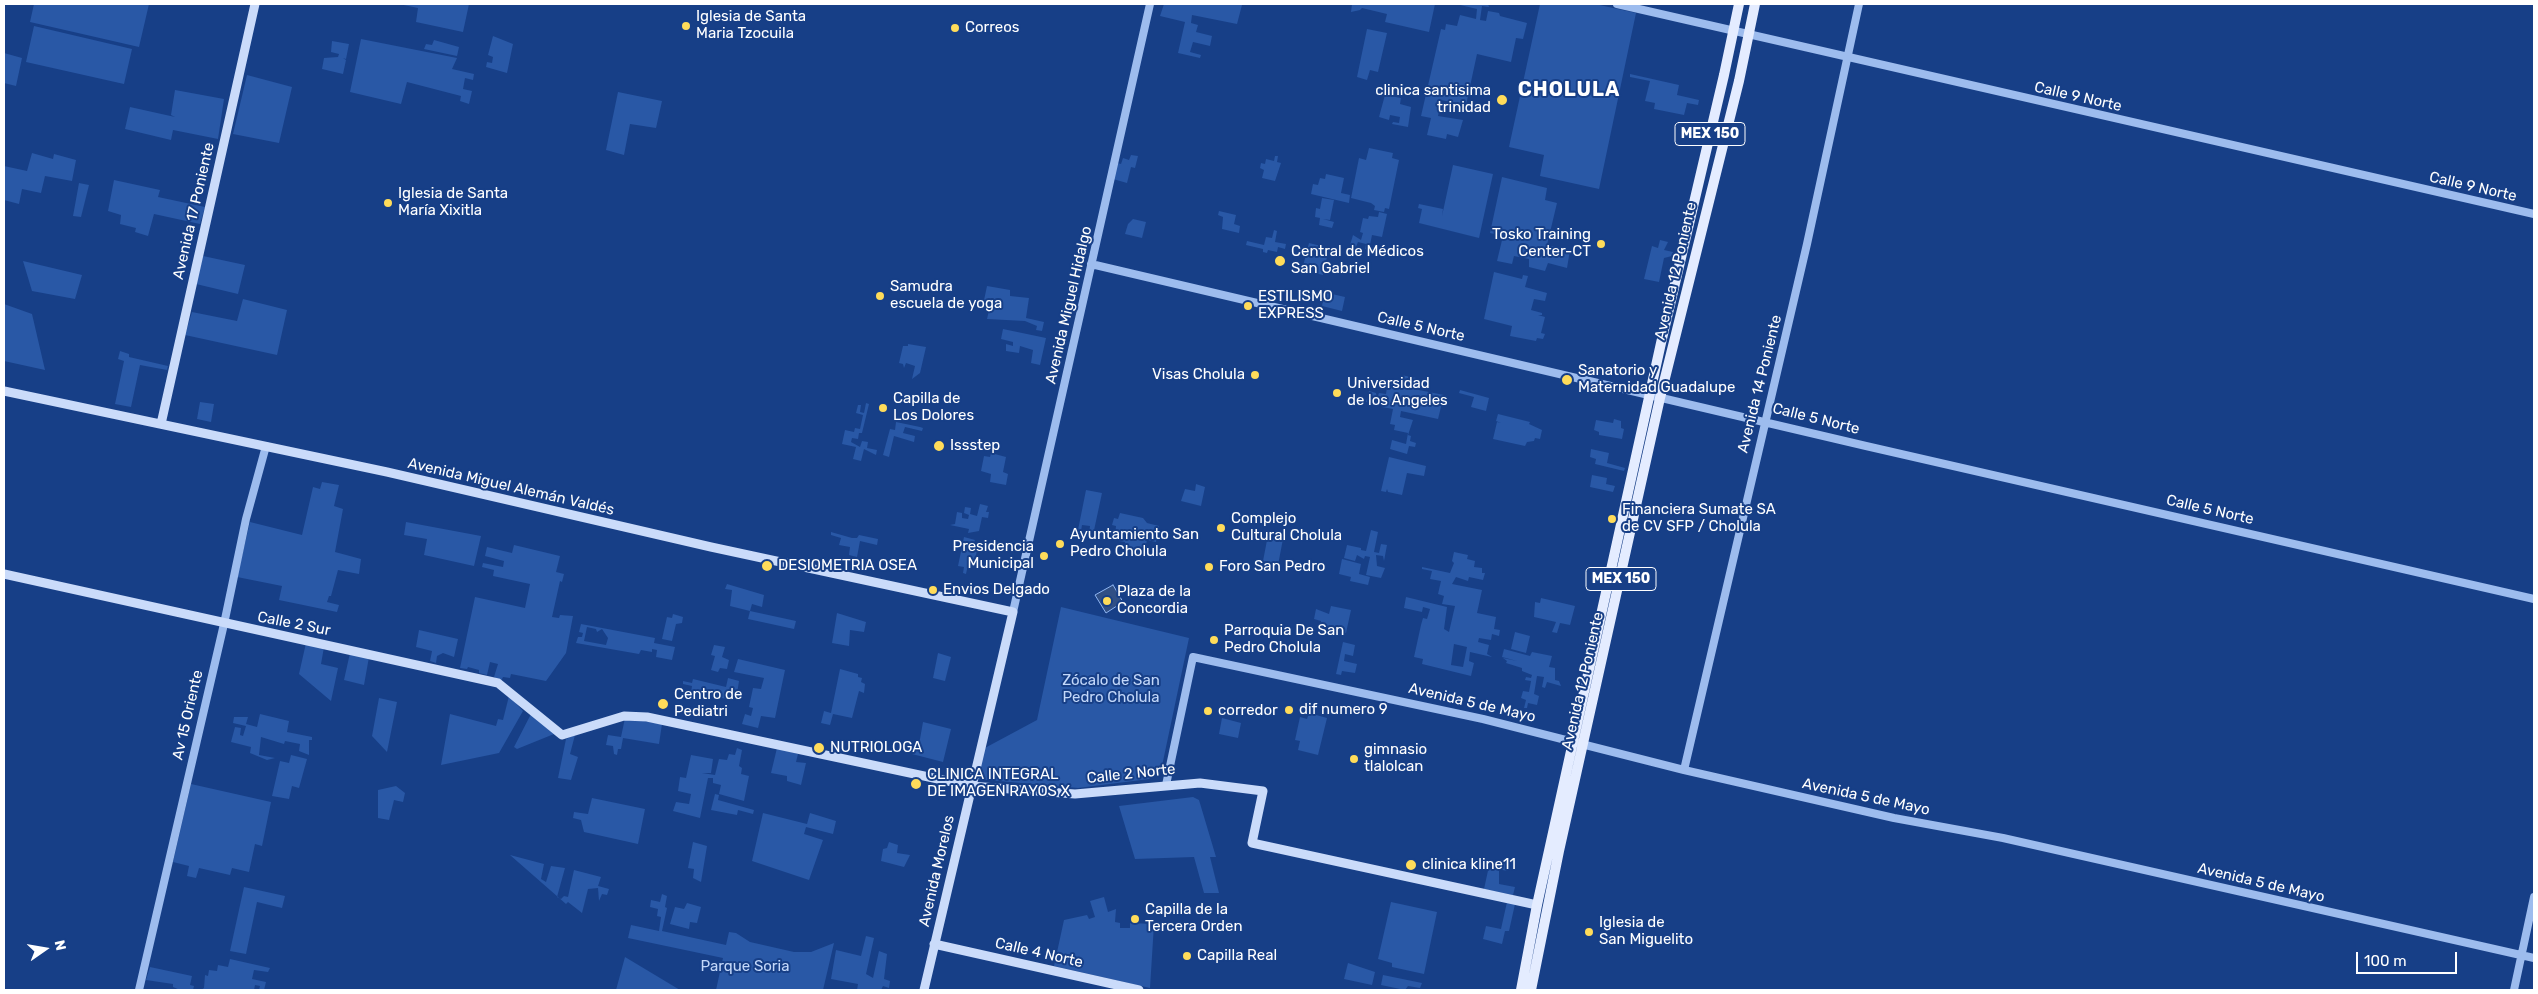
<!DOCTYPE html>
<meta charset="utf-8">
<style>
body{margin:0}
#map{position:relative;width:2538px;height:994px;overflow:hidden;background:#173f87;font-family:Rubik,sans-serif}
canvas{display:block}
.frame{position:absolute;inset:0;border:5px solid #fff;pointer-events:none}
.north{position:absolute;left:20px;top:924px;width:50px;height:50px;-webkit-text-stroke:4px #173f87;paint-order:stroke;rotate:77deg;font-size:14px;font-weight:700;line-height:20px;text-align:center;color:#fff}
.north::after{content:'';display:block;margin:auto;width:18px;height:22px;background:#fff;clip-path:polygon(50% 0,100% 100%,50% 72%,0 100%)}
.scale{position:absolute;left:2356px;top:952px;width:101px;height:22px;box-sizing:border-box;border:2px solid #fff;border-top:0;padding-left:6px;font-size:15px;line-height:18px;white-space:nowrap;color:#fff;-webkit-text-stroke:4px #173f87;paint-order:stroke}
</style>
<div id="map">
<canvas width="2538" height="994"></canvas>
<div class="frame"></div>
<div class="north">N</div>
<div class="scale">100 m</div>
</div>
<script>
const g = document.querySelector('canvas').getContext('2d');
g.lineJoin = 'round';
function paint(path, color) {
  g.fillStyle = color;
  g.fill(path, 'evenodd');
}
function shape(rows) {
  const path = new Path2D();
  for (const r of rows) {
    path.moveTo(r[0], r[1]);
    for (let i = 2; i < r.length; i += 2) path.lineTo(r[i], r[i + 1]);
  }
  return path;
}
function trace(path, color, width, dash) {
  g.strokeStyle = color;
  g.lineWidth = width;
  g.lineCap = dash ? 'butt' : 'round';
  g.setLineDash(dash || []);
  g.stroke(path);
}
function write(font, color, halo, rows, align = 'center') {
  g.font = font + ' Rubik,sans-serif';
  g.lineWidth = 4;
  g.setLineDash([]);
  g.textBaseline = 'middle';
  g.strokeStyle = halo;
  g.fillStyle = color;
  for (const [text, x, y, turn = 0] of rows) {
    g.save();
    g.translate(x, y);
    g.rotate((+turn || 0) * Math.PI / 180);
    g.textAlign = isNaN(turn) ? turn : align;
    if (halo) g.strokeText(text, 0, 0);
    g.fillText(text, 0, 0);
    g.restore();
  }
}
paint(shape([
 [34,4,149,4,139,47,30,22],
 [399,4,469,4,463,32,416,22,418,8],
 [1164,4,1236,4,1242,5,1237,24,1192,15,1191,23,1198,25,1196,32,1212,36,1210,46,1193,42,1190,52,1201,55,1200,58,1178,53,1185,22,1160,16],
 [1352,4,1435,4,1429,32,1385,22,1387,14,1362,8,1360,10,1351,12],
 [1456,4,1488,4,1489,7,1482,6,1480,20,1486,21,1488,11,1499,13,1500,16,1527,23,1523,39,1516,38,1511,62,1477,54,1466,105,1441,100,1438,116,1463,120,1458,137,1447,134,1446,139,1427,135,1431,118,1421,116,1441,29,1445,30,1446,24,1457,26,1460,15,1476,19,1477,9],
 [1540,4,1595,4,1636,13,1599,189,1540,176,1544,155,1509,147],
 [34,26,132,49,124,84,26,62],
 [1367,29,1387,33,1378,72,1370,70,1367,80,1357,77],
 [493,36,513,44,507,73,486,67,487,62,492,63,493,57,488,55],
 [361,39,457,58,452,69,474,74,473,80,465,78,463,89,472,91,469,104,460,101,461,96,407,82,401,104,350,92],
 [434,40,459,47,457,56,424,49,426,44,432,45],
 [332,41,349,44,346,59,343,58,346,60,343,74,322,69,324,58,338,57,339,54,331,52],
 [4,53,22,58,16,86,4,83],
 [1630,74,1679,85,1677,95,1699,100,1698,105,1687,103,1684,115,1654,109,1655,103,1645,101,1650,81,1630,77],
 [247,75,292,87,279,143,233,134],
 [175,90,224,99,218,139,173,130,171,140,125,129,130,107,175,117,171,115],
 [618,92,662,101,656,128,630,124,624,155,606,150],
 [1385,95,1401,98,1400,104,1411,107,1408,127,1392,124,1393,122,1399,123,1400,117,1390,115,1389,120,1379,117],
 [1369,148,1393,153,1392,158,1399,160,1389,209,1385,208,1384,212,1374,210,1375,206,1371,203,1351,198,1359,158,1366,160],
 [32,153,53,159,54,154,76,160,72,181,45,176,41,193,22,189,19,204,4,200,4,166,27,171],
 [1131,155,1138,156,1135,168,1131,167,1127,183,1113,179,1117,163,1121,164,1123,158,1129,160],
 [1275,156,1278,156,1277,162,1281,163,1275,181,1262,178,1264,170,1260,168,1261,163,1265,164,1266,159,1274,161],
 [1453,165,1493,174,1479,238,1419,223,1422,209,1418,208,1419,204,1443,209,1442,216],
 [1326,174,1344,178,1341,193,1350,195,1349,203,1311,194,1313,184,1318,185,1320,178,1325,179],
 [1502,177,1547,188,1545,200,1557,203,1547,245,1570,250,1567,268,1548,263,1545,271,1529,267,1529,259,1514,256,1512,264,1497,261,1503,236,1490,233],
 [114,180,160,190,158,197,205,207,200,224,154,214,148,236,135,232,136,228,120,224,121,215,108,211],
 [79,183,89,185,81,217,73,216],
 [1322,198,1334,200,1330,220,1323,219,1334,222,1332,228,1319,225,1320,218,1315,217,1316,208,1320,209],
 [1219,211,1236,215,1234,224,1240,226,1239,233,1222,229,1223,217,1218,215],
 [1379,212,1387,214,1382,237,1372,235,1369,250,1365,249,1366,244,1358,242,1356,247,1350,245,1353,235,1361,240,1363,233,1360,232,1363,218,1368,219,1369,216,1378,217],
 [1133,219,1146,222,1142,238,1125,234,1128,224],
 [1274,230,1277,231,1275,242,1286,244,1285,249,1278,247,1277,252,1268,250,1267,253,1263,252,1263,249,1246,245,1247,241,1264,245,1266,237,1272,238],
 [1660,240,1668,242,1664,250,1673,252,1672,256,1664,258,1659,282,1644,279,1652,246,1658,248],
 [1309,243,1329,248,1323,275,1302,270],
 [203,256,245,265,238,294,196,284],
 [23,261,82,275,75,299,32,291],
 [1494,272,1522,279,1523,275,1528,276,1525,287,1547,293,1545,301,1534,299,1531,310,1542,313,1542,315,1538,315,1545,317,1541,333,1545,334,1543,339,1537,338,1536,341,1510,336,1512,326,1484,319],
 [987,286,1010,290,1010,296,1029,298,1026,318,1044,322,1042,331,1036,330,1037,326,1025,321,987,319,990,306,983,305],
 [1319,291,1345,297,1342,311,1322,306,1323,300,1318,299],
 [243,299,287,310,277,355,185,335,192,312,237,321],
 [4,304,32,314,45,370,4,361],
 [1003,329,1046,338,1040,365,1031,363,1033,350,1020,346,1019,353,1006,351,1006,344,1013,346,1013,342,1001,339],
 [908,344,926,347,920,373,912,379,915,366,906,363,904,368,903,364,899,363,903,346,908,346],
 [120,351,129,354,129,357,168,366,167,370,140,365,131,407,115,404,124,361,118,359],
 [1401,375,1416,378,1414,389,1444,395,1438,419,1401,411,1400,417,1413,420,1408,435,1411,436,1410,441,1416,443,1415,447,1409,446,1407,454,1390,449,1392,440,1406,444,1408,433,1394,430,1395,425,1390,424,1393,409,1382,407,1383,400,1378,399,1377,404,1366,402,1369,391,1376,393,1377,398,1379,393,1386,394,1387,387,1382,386,1384,379,1399,382],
 [1460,390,1489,398,1486,411,1471,407,1474,397,1459,393],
 [200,402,214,404,211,422,197,419],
 [866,403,869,404,862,433,859,433,858,439,852,438,851,442,860,447,862,441,868,442,867,448,877,450,876,455,864,449,861,461,853,459,856,447,842,444,845,430,854,432,855,428,860,429,863,415,856,413,858,405,861,405,860,412,864,413],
 [1498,414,1530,422,1529,424,1542,430,1540,439,1535,438,1534,441,1527,442,1525,446,1493,439,1497,422,1501,423,1496,421],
 [1614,419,1621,421,1621,428,1624,429,1622,439,1599,435,1599,432,1594,430,1596,420,1613,423],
 [896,422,920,427,923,428,922,431,905,427,903,433,915,436,914,442,894,436,889,457,883,455,890,429,895,430],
 [1591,449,1609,453,1607,463,1625,468,1624,471,1595,464,1596,459,1590,457],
 [991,453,1006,457,1003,472,1008,474,1006,485,990,482,991,474,981,471,984,456,990,457],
 [1389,457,1426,466,1424,476,1407,473,1402,495,1388,492,1387,489,1386,492,1381,491],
 [1592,475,1607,478,1606,484,1615,486,1613,492,1590,487],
 [322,482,339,485,334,506,343,509,335,552,361,559,359,574,338,570,331,596,329,596,327,602,339,605,337,612,279,600,282,586,237,577,250,522,302,535,313,487,320,489],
 [1196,484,1205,487,1201,506,1181,501,1185,489,1195,491],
 [1086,490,1102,493,1093,535,1089,534,1090,526,1082,525,1081,531,1078,530],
 [980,504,988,506,986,512,989,512,988,518,982,517,979,531,968,533,969,529,950,525,955,524,957,512,962,513,962,518,968,519,969,515,964,513,965,507,971,508,970,514,977,516],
 [1120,513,1143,518,1147,523,1159,526,1156,542,1147,540,1145,549,1137,548,1135,555,1129,553,1129,550,1124,549,1125,542,1119,541,1119,536,1115,535,1116,526,1112,525,1114,518,1118,519],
 [406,522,481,536,474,566,424,555,427,539,404,535],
 [1371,530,1378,532,1374,552,1379,553,1381,544,1387,545,1384,561,1383,556,1376,555,1377,566,1385,568,1381,578,1366,575,1370,557,1365,556,1364,559,1357,555,1355,561,1344,558,1347,545,1361,548,1361,550,1366,551],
 [831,532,852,538,857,538,859,535,878,539,877,545,860,541,857,557,849,555,850,547,839,545,841,538,831,535],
 [1268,535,1283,539,1278,565,1263,561],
 [964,537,975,540,974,543,978,544,975,561,969,560,966,574,963,573,964,567,958,566],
 [514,545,560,556,556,572,564,574,562,582,560,581,552,617,559,618,560,615,573,616,566,653,546,681,511,674,510,678,503,677,501,681,494,677,498,664,490,662,487,675,479,673,479,670,468,667,467,669,460,668,475,597,525,608,530,584,493,576,494,570,482,567,483,563,503,567,504,561,485,556,487,547,512,553],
 [1454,552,1468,555,1467,559,1475,561,1474,567,1482,568,1482,573,1485,573,1483,580,1469,577,1468,581,1456,577,1452,584,1482,590,1477,613,1496,617,1494,629,1500,630,1499,636,1492,634,1491,640,1479,638,1478,642,1489,645,1487,654,1492,657,1470,652,1469,661,1474,663,1471,676,1422,664,1423,659,1414,657,1421,625,1423,618,1427,619,1430,609,1423,607,1422,612,1404,608,1406,597,1447,607,1444,629,1449,632,1455,606,1442,604,1444,596,1438,594,1441,581,1430,579,1432,571,1422,569,1422,567,1450,573,1454,563,1452,561],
 [1454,644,1467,647,1463,667,1451,665],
 [1342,559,1361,564,1359,574,1370,577,1368,585,1350,581,1351,577,1339,574],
 [727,584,764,595,762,607,752,604,750,611,796,621,794,629,748,619,750,611,730,606,732,590,725,589],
 [1541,598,1575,606,1570,625,1560,623,1557,633,1552,632,1556,622,1534,617,1535,602,1540,603],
 [1331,606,1351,610,1346,633,1320,627,1321,621,1314,619,1316,609,1329,614],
 [1061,607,1189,638,1162,766,1149,779,1078,788,976,779,983,749,1037,720],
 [837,613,866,622,864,632,850,630,849,646,832,643],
 [673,614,683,617,682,623,676,624,672,641,662,639,667,617,672,618],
 [581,624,655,638,654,643,675,647,672,660,656,657,657,650,652,649,652,652,641,650,639,654,576,643,578,637,582,637,583,633,579,632],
 [587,627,596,629,597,632,602,629,608,638,606,645,584,641],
 [419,630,458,639,454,657,443,653,437,656,436,663,430,661,432,651,416,647],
 [1515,632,1530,636,1526,653,1511,649],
 [1343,642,1355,645,1353,656,1345,654,1344,661,1357,664,1355,673,1342,671,1341,675,1336,674],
 [306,643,324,647,321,664,338,668,331,701,299,674],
 [714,645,725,647,722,657,729,660,727,669,720,668,718,672,711,670,715,656,711,655],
 [1504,649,1530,656,1532,652,1552,656,1549,667,1555,668,1555,680,1559,681,1561,686,1547,682,1545,688,1542,687,1544,677,1537,676,1534,694,1539,696,1537,705,1528,703,1527,708,1524,708,1526,700,1521,698,1523,691,1529,692,1531,681,1525,680,1526,677,1531,678,1532,675,1522,671,1522,668,1506,663,1507,661,1503,658,1517,661,1502,657],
 [350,653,369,657,364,685,344,680],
 [938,653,951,657,945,681,933,678],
 [738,659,785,670,775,718,761,716,758,728,742,724,745,714,751,716,753,708,749,707,753,688,761,689,764,678,734,672],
 [840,669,858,674,858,677,862,678,861,682,865,684,864,693,859,691,852,718,833,714,830,725,821,723,824,711,831,713],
 [728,678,739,681,737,694,728,692,727,699,701,694,699,700,690,699,692,686,683,684,683,681,692,683,693,679,726,687],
 [509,696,523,711,499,753,441,765,450,714,496,726,498,719,503,720],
 [379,698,397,702,387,752,372,736],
 [1309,713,1327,718,1318,755,1298,750,1300,741,1295,740,1300,717,1307,719],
 [260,714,289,721,287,732,312,737,312,740,309,740,309,755,299,751,300,744,285,741,284,744,261,737,259,755,275,758,267,760,250,753,251,747,231,742,235,727,241,728,240,735,243,736,246,726,233,723,234,717,248,717,246,724,257,727],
 [531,714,554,734,517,749,514,747],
 [625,718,662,724,659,744,623,738,621,749,618,749,617,755,614,754,613,746,606,745,608,735,621,737],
 [1222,718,1241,723,1238,738,1219,734],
 [923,722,951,729,943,762,912,754,920,739],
 [575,735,570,754,578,757,571,780,558,778,566,739],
 [737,748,742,750,739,766,742,768,741,774,749,776,744,801,719,794,721,785,713,783,713,778,708,778,700,818,673,811,676,802,689,804,691,794,678,791,680,777,686,778,691,755,713,759,711,773,702,773,715,775,719,759,727,760,729,754,735,755],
 [777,748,798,754,796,762,806,763,801,785,787,781,787,776,771,773],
 [291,755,307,759,299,788,292,786,289,799,272,796,280,761,289,763],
 [191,784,271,802,262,846,255,844,249,872,232,868,230,875,199,868,196,878,187,876,189,866,173,862],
 [396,786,405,793,403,802,394,800,389,820,378,818,378,790],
 [715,794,719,795,718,800,754,810,753,814,738,810,737,815,711,810],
 [1193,797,1199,800,1216,857,1210,857,1219,893,1204,893,1194,857,1135,859,1119,806],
 [592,798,645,809,638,844,584,832,581,820,573,818,574,812,588,814],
 [763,813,807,824,810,813,836,821,833,834,806,827,804,834,823,840,809,880,752,861],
 [693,842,707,846,701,882,693,878,694,869,688,868],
 [889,842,898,845,897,853,910,855,904,867,881,861,883,849,887,848],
 [510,855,544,864,541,879,546,882,551,866,565,868,557,897,561,899,564,896,568,897,574,870,601,877,598,886,609,889,607,895,602,894,599,901,598,888,588,889,582,913,568,902,566,904],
 [1499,861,1509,863,1507,871,1499,869,1499,884,1515,887,1513,895,1484,889,1489,866,1498,868],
 [244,887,285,896,282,908,257,902,246,954,230,951],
 [662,894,667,896,665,907,667,908,662,931,726,945,729,932,736,933,750,942,794,952,811,952,834,943,823,990,716,990,723,958,628,938,631,925,659,931,661,917,657,916,658,909,650,907,651,900,660,902],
 [1104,897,1108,912,1116,909,1115,922,1120,923,1120,928,1130,928,1130,923,1154,924,1150,988,1054,966,1064,920,1087,915,1089,919,1095,917,1090,901],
 [1391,902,1437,912,1424,974,1392,967,1392,963,1378,959],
 [1507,902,1515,904,1509,931,1505,931,1502,944,1483,939,1486,926,1501,929],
 [687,903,701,907,697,923,690,922,689,929,670,924,675,907,684,909],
 [866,936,874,938,866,974,873,978,879,951,887,954,884,979,890,981,889,988,883,986,881,990,857,990,858,984,831,979,836,950,861,956],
 [625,957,680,990,616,990],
 [230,959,270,968,268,972,254,970,252,979,266,982,264,990,259,990,260,986,255,985,254,990,201,990,204,988,205,975,208,976,209,970,217,971,218,965,228,967],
 [1348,963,1375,972,1372,985,1344,979],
 [150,967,192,976,190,985,194,986,193,990,180,990,173,987,173,984,146,980],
 [1383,975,1422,983,1420,988,1408,986,1405,990,1381,985]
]), '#2958a6');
const water = shape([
 [1113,585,1123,602,1106,613,1095,595,1113,585]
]);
paint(water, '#304f85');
trace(water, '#8fb5f1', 1);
trace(shape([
 [1617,4,2534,214],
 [1091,264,1866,446,2534,599],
 [1013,612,1150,4],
 [1684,770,1807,244,1859,4],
 [1166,785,1193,657,1483,719,1684,770,1894,818,2003,838,2534,958],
 [139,990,224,624,246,519,266,446],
 [2514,990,2534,897]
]), '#9dbcee', 8);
trace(shape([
 [4,391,387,472,711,547,1013,612,924,990],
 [161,424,255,4],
 [4,574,498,683,562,735,624,716,647,717,971,786,1075,794,1200,783,1263,791,1252,843,1537,905],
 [934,944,1139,990]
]), '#cadbfa', 9);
trace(shape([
 [1521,990,1537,905,1661,343,1724,75,1739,4],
 [1531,990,1559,851,1660,398,1739,81,1755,4]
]), '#e4ecff', 10);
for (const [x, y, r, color] of [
 [686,26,5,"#ffdc5a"],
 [955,28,5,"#ffdc5a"],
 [1502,100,6,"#ffdc5a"],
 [388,203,5,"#ffdc5a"],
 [1601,244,5,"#ffdc5a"],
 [1280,261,6,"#ffdc5a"],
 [880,296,5,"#ffdc5a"],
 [1248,306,5,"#ffdc5a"],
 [1255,375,5,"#ffdc5a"],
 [1567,380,6,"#ffdc5a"],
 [1337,393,5,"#ffdc5a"],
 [883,408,5,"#ffdc5a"],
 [939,446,6,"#ffdc5a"],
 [1612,519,5,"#ffdc5a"],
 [1221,528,5,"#ffdc5a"],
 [1060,544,5,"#ffdc5a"],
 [1044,556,5,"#ffdc5a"],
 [767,566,6,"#ffdc5a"],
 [1209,567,5,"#ffdc5a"],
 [933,590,5,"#ffdc5a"],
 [1107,601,5,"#ffdc5a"],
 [1214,640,5,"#ffdc5a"],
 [663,704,6,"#ffdc5a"],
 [1289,710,5,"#ffdc5a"],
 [1208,711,5,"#ffdc5a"],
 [819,748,6,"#ffdc5a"],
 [1354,759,5,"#ffdc5a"],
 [916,784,6,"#ffdc5a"],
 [1411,865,6,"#ffdc5a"],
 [1135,919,5,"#ffdc5a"],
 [1589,932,5,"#ffdc5a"],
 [1187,956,5,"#ffdc5a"]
]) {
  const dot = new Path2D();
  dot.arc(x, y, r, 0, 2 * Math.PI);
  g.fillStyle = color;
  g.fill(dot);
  trace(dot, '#173f87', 2);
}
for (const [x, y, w] of [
 [1710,134,70],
 [1621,579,70]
]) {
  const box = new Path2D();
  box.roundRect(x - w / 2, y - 11.5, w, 23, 4);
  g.fillStyle = '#173f87';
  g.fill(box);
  trace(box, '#fff', 1);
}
write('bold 14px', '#fff', null, [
 ["MEX 150",1710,134],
 ["MEX 150",1621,579]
]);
write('15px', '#fff', '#173f87', [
 ["Iglesia de Santa",696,17],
 ["Maria Tzocuila",696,34],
 ["Correos",965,28],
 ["clinica santisima",1491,91,"right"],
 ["trinidad",1491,108,"right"],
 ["Iglesia de Santa",398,194],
 ["María Xixitla",398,211],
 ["Tosko Training",1591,235,"right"],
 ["Center-CT",1591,252,"right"],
 ["Central de Médicos",1291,252],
 ["San Gabriel",1291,269],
 ["Samudra",890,287],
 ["escuela de yoga",890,304],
 ["ESTILISMO",1258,297],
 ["EXPRESS",1258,314],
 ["Sanatorio y",1578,371],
 ["Maternidad Guadalupe",1578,388],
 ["Visas Cholula",1245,375,"right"],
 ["Universidad",1347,384],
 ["de los Angeles",1347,401],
 ["Capilla de",893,399],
 ["Los Dolores",893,416],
 ["Issstep",950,446],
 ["Financiera Sumate SA",1622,510],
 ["de CV SFP / Cholula",1622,527],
 ["Complejo",1231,519],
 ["Cultural Cholula",1231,536],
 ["Ayuntamiento San",1070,535],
 ["Pedro Cholula",1070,552],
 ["Presidencia",1034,547,"right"],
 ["Municipal",1034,564,"right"],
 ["DESIOMETRIA OSEA",778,566],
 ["Foro San Pedro",1219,567],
 ["Envios Delgado",943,590],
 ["Plaza de la",1117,592],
 ["Concordia",1117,609],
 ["Parroquia De San",1224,631],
 ["Pedro Cholula",1224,648],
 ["Centro de",674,695],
 ["Pediatri",674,712],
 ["dif numero 9",1299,710],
 ["corredor",1218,711],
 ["NUTRIOLOGA",830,748],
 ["gimnasio",1364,750],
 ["tlalolcan",1364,767],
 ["CLINICA INTEGRAL",927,775],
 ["DE IMAGEN RAYOS X",927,792],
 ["clinica kline11",1422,865],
 ["Capilla de la",1145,910],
 ["Tercera Orden",1145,927],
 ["Iglesia de",1599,923],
 ["San Miguelito",1599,940],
 ["Capilla Real",1197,956]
], 'left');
write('15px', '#fff', '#173f87', [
 ["Calle 9 Norte",2078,97,13],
 ["Calle 9 Norte",2473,187,13],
 ["Avenida 17 Poniente",194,211,-77],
 ["Avenida 12 Poniente",1676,271,-77],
 ["Avenida Miguel Hidalgo",1069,305,-77],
 ["Calle 5 Norte",1421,327,13],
 ["Avenida 14 Poniente",1760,384,-76],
 ["Calle 5 Norte",1816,419,14],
 ["Avenida Miguel Alemán Valdés",511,487,13],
 ["Calle 5 Norte",2210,510,13],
 ["Calle 2 Sur",294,624,11],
 ["Avenida 12 Poniente",1583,681,-77],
 ["Avenida 5 de Mayo",1472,703,13],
 ["Av 15 Oriente",188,715,-77],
 ["Calle 2 Norte",1131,774,-6],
 ["Avenida 5 de Mayo",1866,797,12],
 ["Avenida Morelos",937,871,-77],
 ["Avenida 5 de Mayo",2261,883,13],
 ["Calle 4 Norte",1039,953,13]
]);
write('15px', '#c3d8fa', '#173f87', [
 ["Zócalo de San",1111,681],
 ["Pedro Cholula",1111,698],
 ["Parque Soria",745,967]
]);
g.letterSpacing = '1px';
write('bold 20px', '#fff', '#173f87', [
 ["CHOLULA",1569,90]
]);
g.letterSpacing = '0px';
</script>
